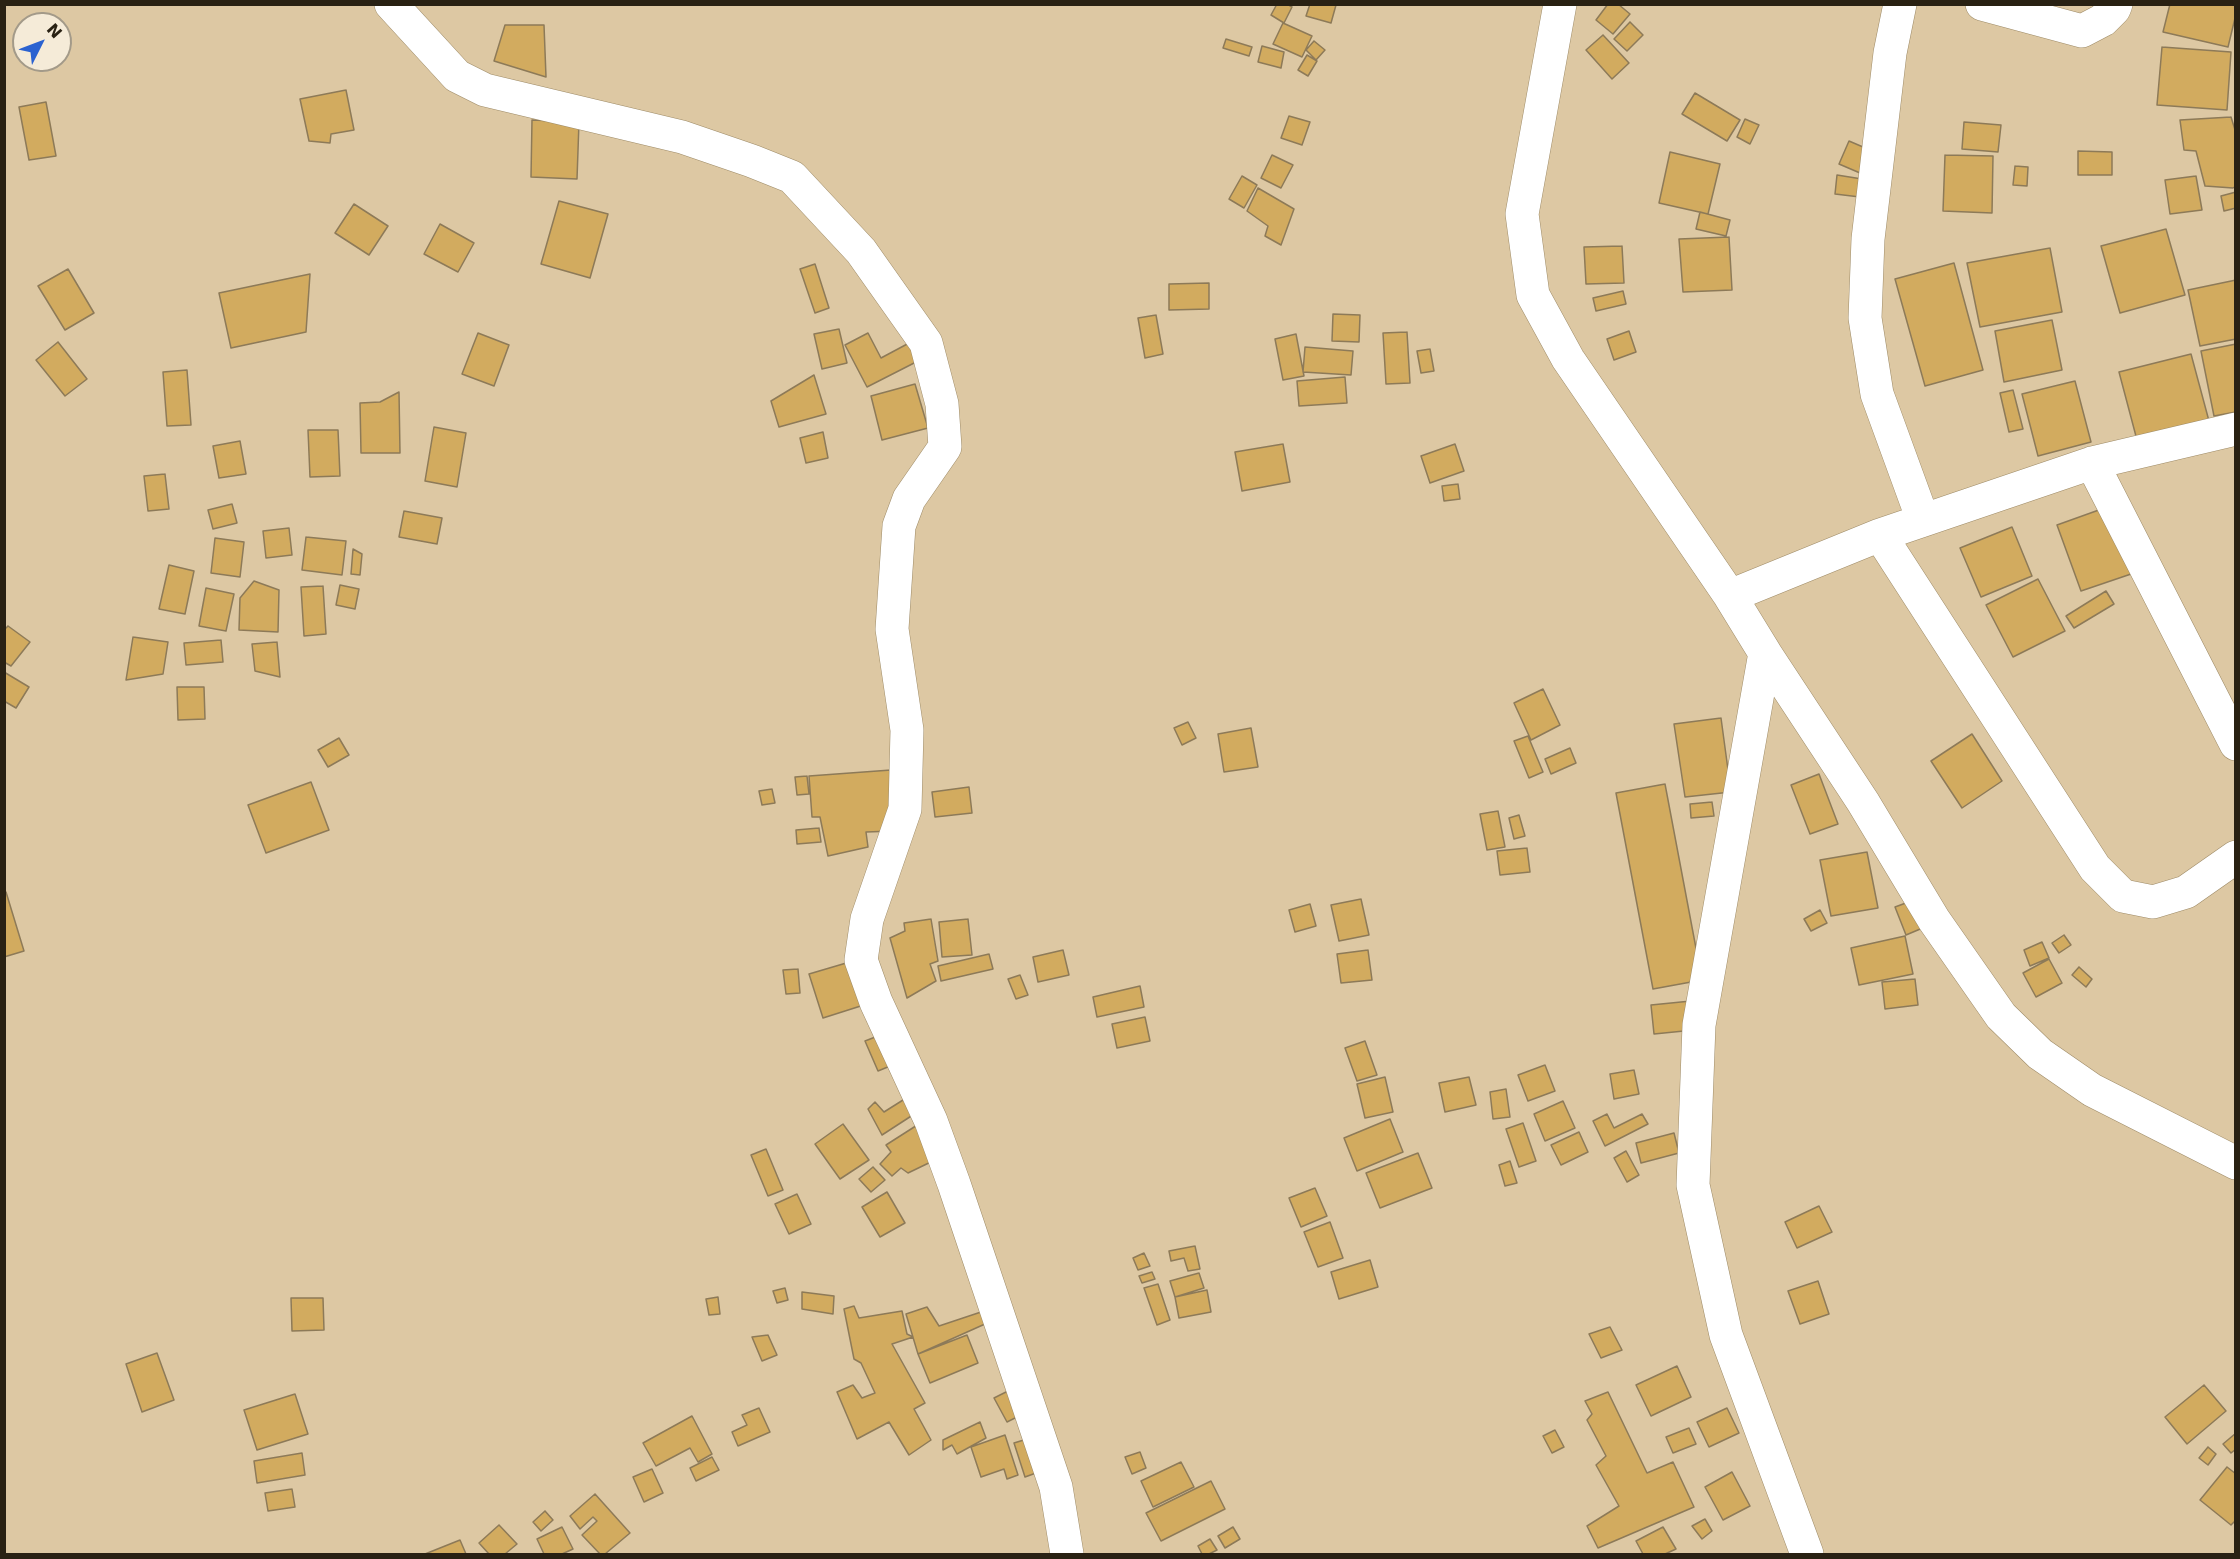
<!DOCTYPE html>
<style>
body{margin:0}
#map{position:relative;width:2240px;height:1559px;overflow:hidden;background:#ddc8a3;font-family:"DejaVu Sans",sans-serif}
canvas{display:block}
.frame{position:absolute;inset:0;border:6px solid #292113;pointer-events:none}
.north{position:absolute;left:12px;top:12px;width:60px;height:60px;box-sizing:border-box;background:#f5ebd8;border:2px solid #a39a89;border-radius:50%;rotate:48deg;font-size:16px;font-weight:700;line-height:24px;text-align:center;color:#292113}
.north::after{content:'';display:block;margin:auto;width:21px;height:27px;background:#2b62d0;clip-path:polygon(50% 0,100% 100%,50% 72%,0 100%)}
</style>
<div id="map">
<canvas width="2240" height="1559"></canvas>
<div class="frame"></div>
<div class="north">N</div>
</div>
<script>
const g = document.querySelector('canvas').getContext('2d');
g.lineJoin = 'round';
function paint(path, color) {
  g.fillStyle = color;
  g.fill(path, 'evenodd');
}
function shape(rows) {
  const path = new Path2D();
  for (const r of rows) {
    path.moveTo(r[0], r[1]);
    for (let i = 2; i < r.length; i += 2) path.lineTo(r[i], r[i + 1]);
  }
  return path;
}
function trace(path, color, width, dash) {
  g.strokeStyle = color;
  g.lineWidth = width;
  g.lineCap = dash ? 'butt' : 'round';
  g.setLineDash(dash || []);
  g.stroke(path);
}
const building = shape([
 [1277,4,1287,4,1292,7,1284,23,1271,15,1277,4],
 [1310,4,1336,5,1331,23,1306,16,1310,4],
 [1608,4,1618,4,1630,14,1613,34,1596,20,1608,4],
 [2170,4,2236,4,2236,14,2228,47,2163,32,2170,4],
 [1630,22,1643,35,1627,51,1614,39,1630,22],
 [1283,23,1312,36,1302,57,1273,44,1283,23],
 [505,25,544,25,546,77,494,61,505,25],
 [1603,35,1629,63,1612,79,1586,50,1603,35],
 [1226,39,1252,47,1249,56,1223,48,1226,39],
 [1314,41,1325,50,1316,60,1306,50,1314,41],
 [1262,46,1284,52,1281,68,1258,62,1262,46],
 [2162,47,2231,52,2227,110,2157,105,2162,47],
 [1307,55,1317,61,1308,76,1298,70,1307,55],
 [346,90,354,130,331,134,330,143,309,141,300,99,346,90],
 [1695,93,1740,120,1727,141,1682,114,1695,93],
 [46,102,56,156,29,160,19,107,46,102],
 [1289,116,1310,122,1302,145,1281,138,1289,116],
 [2231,117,2236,133,2236,186,2233,188,2205,186,2196,151,2184,150,2180,120,2231,117],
 [1745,119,1759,125,1750,144,1737,137,1745,119],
 [532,120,579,122,577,179,531,177,532,120],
 [1964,122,2001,125,1998,152,1962,149,1964,122],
 [1849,141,1870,150,1860,173,1839,164,1849,141],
 [2078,151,2112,152,2112,175,2078,175,2078,151],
 [1670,152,1720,164,1708,214,1659,203,1670,152],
 [1272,155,1293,165,1281,188,1261,178,1272,155],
 [1945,155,1993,156,1992,213,1943,211,1945,155],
 [2015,166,2028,167,2027,186,2013,185,2015,166],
 [1837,175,1862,179,1860,197,1835,194,1837,175],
 [1242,176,1257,185,1244,208,1229,199,1242,176],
 [2196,176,2202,210,2170,214,2165,180,2196,176],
 [1258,188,1294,209,1281,245,1265,236,1268,226,1247,211,1258,188],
 [2236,192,2236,208,2224,211,2221,196,2236,192],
 [559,201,608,214,590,278,541,264,559,201],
 [354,204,388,226,369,255,335,233,354,204],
 [1700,212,1730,220,1726,236,1696,229,1700,212],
 [440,224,474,243,458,272,424,254,440,224],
 [2166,229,2185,295,2120,313,2101,246,2166,229],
 [1729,237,1732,290,1683,292,1679,239,1729,237],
 [1622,246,1624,283,1586,284,1584,247,1622,246],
 [2050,248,2062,312,1980,327,1967,263,2050,248],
 [1954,263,1983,370,1925,386,1895,279,1954,263],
 [815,264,829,308,815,313,800,269,815,264],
 [68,269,94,313,65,330,38,286,68,269],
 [310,274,306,332,231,348,219,293,310,274],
 [2236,280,2236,339,2200,346,2188,290,2236,280],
 [1209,283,1209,309,1169,310,1169,284,1209,283],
 [1623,291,1626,304,1596,311,1593,298,1623,291],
 [1333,314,1360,315,1359,342,1332,341,1333,314],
 [1156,315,1163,354,1145,358,1138,318,1156,315],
 [2052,320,2062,370,2004,382,1995,331,2052,320],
 [839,329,847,363,822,369,814,334,839,329],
 [1629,331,1636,352,1614,360,1607,339,1629,331],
 [1407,332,1410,383,1386,384,1383,333,1407,332],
 [478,333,509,345,494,386,462,374,478,333],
 [868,333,881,358,911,342,920,360,867,387,845,345,868,333],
 [1296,334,1304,376,1283,380,1275,339,1296,334],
 [58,342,87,379,65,396,36,360,58,342],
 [2236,344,2236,412,2214,416,2201,351,2236,344],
 [1305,347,1353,351,1351,375,1303,372,1305,347],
 [1430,349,1434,371,1421,373,1417,351,1430,349],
 [2191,354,2209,421,2137,440,2119,372,2191,354],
 [187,370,191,425,167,426,163,372,187,370],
 [814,375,826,414,779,427,771,401,814,375],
 [1345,377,1347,403,1299,406,1297,381,1345,377],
 [2075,381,2091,442,2038,456,2022,394,2075,381],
 [915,384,928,428,882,440,871,396,915,384],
 [2013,390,2023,429,2009,432,2000,393,2013,390],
 [399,392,400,453,361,453,360,403,380,402,399,392],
 [434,427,466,433,457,487,425,481,434,427],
 [308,430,338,430,340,476,310,477,308,430],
 [823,432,828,458,806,463,800,438,823,432],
 [240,441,246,474,219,478,213,446,240,441],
 [1283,444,1290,482,1242,491,1235,452,1283,444],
 [1455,444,1464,471,1430,483,1421,456,1455,444],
 [165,474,169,509,148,511,144,476,165,474],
 [1458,484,1460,499,1444,501,1442,486,1458,484],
 [232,504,237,523,213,529,208,510,232,504],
 [2110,506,2134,573,2081,591,2057,525,2110,506],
 [404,511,442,518,437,544,399,537,404,511],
 [2012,527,2032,576,1981,597,1960,548,2012,527],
 [289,528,292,555,266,558,263,531,289,528],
 [306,537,346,541,342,575,302,570,306,537],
 [215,538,244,542,240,577,211,573,215,538],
 [353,549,362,554,360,575,351,574,353,549],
 [169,565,194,571,185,614,159,609,169,565],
 [2038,579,2065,631,2013,657,1986,605,2038,579],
 [254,581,279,590,278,632,239,630,240,598,254,581],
 [340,585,359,589,355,609,336,605,340,585],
 [323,586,326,634,304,636,301,587,323,586],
 [206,588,234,594,226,631,199,626,206,588],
 [2106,591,2114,604,2074,628,2066,616,2106,591],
 [8,626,30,642,11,666,4,662,4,630,8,626],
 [133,637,168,642,163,674,126,680,133,637],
 [221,640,223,662,186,665,184,643,221,640],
 [277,642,280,677,255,671,252,644,277,642],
 [4,672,29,687,16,708,4,701,4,672],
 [177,687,204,687,205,719,178,720,177,687],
 [1543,689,1560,725,1531,740,1514,703,1543,689],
 [1721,718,1731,792,1685,797,1674,724,1721,718],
 [1188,722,1196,738,1182,745,1174,728,1188,722],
 [1251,728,1258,767,1224,772,1218,734,1251,728],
 [1972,734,2002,781,1962,808,1931,761,1972,734],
 [1528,736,1543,772,1529,778,1514,741,1528,736],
 [339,738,349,755,328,767,318,750,339,738],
 [1570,748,1576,763,1551,774,1545,759,1570,748],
 [891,770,894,831,866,832,868,847,828,856,820,817,812,817,809,776,891,770],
 [1819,774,1838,824,1810,834,1791,785,1819,774],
 [807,776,809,794,797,795,795,777,807,776],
 [311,782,329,830,266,853,248,805,311,782],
 [1665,784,1702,980,1653,989,1616,793,1665,784],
 [969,787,972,813,935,817,932,792,969,787],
 [772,789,775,803,762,805,759,791,772,789],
 [1712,802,1714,816,1691,818,1690,804,1712,802],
 [1498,811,1505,847,1487,850,1480,814,1498,811],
 [1519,815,1525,836,1514,839,1509,818,1519,815],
 [819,828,821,842,797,844,796,830,819,828],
 [1527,848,1530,872,1500,875,1497,851,1527,848],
 [1867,852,1878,908,1831,916,1820,860,1867,852],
 [4,892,6,892,24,951,4,957,4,892],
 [1361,899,1369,935,1339,941,1331,905,1361,899],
 [1914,900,1925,927,1906,935,1895,907,1914,900],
 [1310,904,1316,926,1295,932,1289,910,1310,904],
 [1820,910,1827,923,1811,931,1804,919,1820,910],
 [931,919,938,961,930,964,936,981,907,998,890,938,905,931,904,923,931,919],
 [968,919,972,955,942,957,939,922,968,919],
 [2064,935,2071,945,2059,953,2052,943,2064,935],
 [1905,936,1913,974,1859,985,1851,948,1905,936],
 [2042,942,2049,958,2030,966,2024,950,2042,942],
 [1063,950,1069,975,1038,982,1033,957,1063,950],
 [1368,950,1372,980,1341,983,1337,954,1368,950],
 [989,954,993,969,941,981,938,966,989,954],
 [2049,959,2062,983,2036,997,2023,973,2049,959],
 [853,961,867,1004,823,1018,809,974,853,961],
 [2079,967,2092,979,2086,987,2072,975,2079,967],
 [798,969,800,993,786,994,783,970,798,969],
 [1020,975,1028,995,1016,999,1008,979,1020,975],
 [1915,979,1918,1005,1885,1009,1882,982,1915,979],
 [1140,986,1144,1007,1097,1017,1093,997,1140,986],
 [1691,1001,1694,1030,1654,1034,1651,1005,1691,1001],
 [1145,1017,1150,1041,1117,1048,1112,1024,1145,1017],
 [883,1034,895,1064,878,1071,865,1041,883,1034],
 [1365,1041,1377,1075,1357,1081,1345,1048,1365,1041],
 [1545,1065,1555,1091,1528,1101,1518,1075,1545,1065],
 [1634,1070,1639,1094,1614,1099,1610,1074,1634,1070],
 [1385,1077,1393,1112,1365,1118,1357,1084,1385,1077],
 [1469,1077,1476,1105,1445,1112,1439,1083,1469,1077],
 [1506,1089,1510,1117,1493,1119,1490,1092,1506,1089],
 [911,1095,919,1111,882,1135,868,1109,875,1102,884,1112,911,1095],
 [1563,1101,1575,1128,1545,1141,1534,1114,1563,1101],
 [1607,1114,1614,1128,1642,1114,1648,1124,1605,1146,1593,1121,1607,1114],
 [1390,1119,1403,1152,1357,1171,1344,1138,1390,1119],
 [922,1122,937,1159,908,1173,901,1168,892,1176,880,1164,891,1152,886,1145,922,1122],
 [1523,1123,1536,1161,1519,1167,1506,1129,1523,1123],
 [843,1124,869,1160,840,1179,815,1144,843,1124],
 [1579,1132,1588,1152,1561,1165,1551,1145,1579,1132],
 [1674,1133,1679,1153,1641,1163,1636,1143,1674,1133],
 [766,1149,783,1190,768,1196,751,1155,766,1149],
 [1626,1151,1639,1175,1627,1182,1614,1158,1626,1151],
 [1418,1153,1432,1188,1380,1208,1366,1173,1418,1153],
 [1510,1161,1517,1183,1505,1186,1499,1165,1510,1161],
 [873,1167,885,1180,871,1192,859,1179,873,1167],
 [1315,1188,1327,1216,1301,1227,1289,1198,1315,1188],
 [887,1192,905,1223,880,1237,862,1207,887,1192],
 [797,1194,811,1224,789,1234,775,1204,797,1194],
 [1819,1206,1832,1232,1797,1248,1785,1222,1819,1206],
 [1330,1222,1343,1258,1318,1267,1304,1232,1330,1222],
 [1195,1246,1200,1269,1188,1271,1184,1258,1171,1261,1169,1251,1195,1246],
 [1144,1253,1150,1266,1138,1270,1133,1258,1144,1253],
 [1370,1260,1378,1287,1339,1299,1331,1272,1370,1260],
 [1152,1272,1155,1279,1142,1283,1139,1276,1152,1272],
 [1199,1273,1204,1288,1175,1297,1170,1281,1199,1273],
 [1818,1281,1829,1314,1800,1324,1788,1291,1818,1281],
 [1158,1284,1170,1320,1157,1325,1144,1288,1158,1284],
 [785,1288,788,1300,777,1303,773,1291,785,1288],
 [1207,1290,1211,1312,1179,1318,1175,1297,1207,1290],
 [802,1292,834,1296,833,1314,802,1309,802,1292],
 [718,1297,720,1314,709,1315,706,1299,718,1297],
 [291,1298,323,1298,324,1330,292,1331,291,1298],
 [854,1306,859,1318,902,1311,907,1334,913,1337,892,1344,925,1403,914,1409,931,1440,909,1455,889,1422,857,1439,837,1392,853,1385,862,1398,875,1393,861,1363,854,1359,844,1309,854,1306],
 [927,1307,939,1326,981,1312,985,1324,918,1354,906,1314,927,1307],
 [1610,1327,1622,1350,1601,1358,1589,1334,1610,1327],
 [768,1335,777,1355,762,1361,752,1337,768,1335],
 [967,1335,978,1363,930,1383,918,1354,967,1335],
 [157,1353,174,1400,142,1412,126,1364,157,1353],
 [1677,1366,1691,1397,1651,1416,1636,1385,1677,1366],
 [2204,1385,2226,1411,2187,1444,2165,1417,2204,1385],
 [1008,1391,1021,1415,1007,1422,994,1398,1008,1391],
 [1608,1392,1647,1473,1673,1462,1694,1507,1598,1548,1587,1526,1619,1506,1596,1465,1606,1456,1587,1420,1592,1414,1585,1401,1608,1392],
 [295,1394,308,1434,257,1450,244,1410,295,1394],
 [759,1408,770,1432,738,1446,732,1432,747,1425,742,1415,759,1408],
 [1727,1408,1739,1433,1709,1447,1697,1422,1727,1408],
 [692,1416,712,1454,698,1462,690,1448,656,1466,643,1443,692,1416],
 [980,1422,986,1438,957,1454,952,1445,943,1450,943,1440,980,1422],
 [1689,1428,1696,1444,1673,1453,1666,1437,1689,1428],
 [1555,1430,1564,1447,1552,1453,1543,1436,1555,1430],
 [2236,1433,2236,1449,2231,1453,2223,1444,2236,1433],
 [1005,1435,1018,1475,1007,1479,1004,1469,981,1477,971,1447,1005,1435],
 [1040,1435,1047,1469,1025,1477,1014,1443,1040,1435],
 [2208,1447,2216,1454,2208,1465,2199,1458,2208,1447],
 [1140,1452,1146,1468,1132,1474,1125,1457,1140,1452],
 [302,1453,305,1475,257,1483,254,1461,302,1453],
 [712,1457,719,1470,696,1481,690,1468,712,1457],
 [1181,1462,1194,1487,1153,1507,1141,1481,1181,1462],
 [2227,1467,2236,1474,2236,1520,2231,1525,2200,1500,2227,1467],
 [652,1469,663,1493,644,1502,633,1477,652,1469],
 [1732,1472,1750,1506,1723,1520,1705,1487,1732,1472],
 [1211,1481,1225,1509,1161,1541,1146,1513,1211,1481],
 [292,1489,295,1507,268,1511,265,1493,292,1489],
 [595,1494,630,1533,605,1554,600,1554,582,1535,597,1521,593,1517,580,1529,570,1516,595,1494],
 [545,1511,553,1520,541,1531,533,1522,545,1511],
 [1705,1519,1712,1531,1702,1539,1692,1526,1705,1519],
 [499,1525,517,1544,505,1554,489,1554,479,1543,499,1525],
 [562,1527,573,1549,562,1554,544,1554,537,1539,562,1527],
 [1233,1527,1240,1539,1225,1548,1218,1536,1233,1527],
 [1663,1527,1676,1549,1665,1554,1643,1554,1636,1541,1663,1527],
 [1210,1539,1217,1550,1209,1554,1202,1554,1198,1546,1210,1539],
 [460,1540,466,1554,425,1554,460,1540]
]);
paint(building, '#d2ab5f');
trace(building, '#8d7a58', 1.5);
const street = shape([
 [391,4,457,76,485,90,682,137,752,161,792,177,861,251,926,343,942,404,945,447,909,499,899,526,892,629,907,730,905,809,867,919,861,960,876,1002,931,1121,954,1184,1056,1487,1067,1554],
 [1560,4,1522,214,1533,295,1568,359,1730,596,1765,653,1863,802,1934,920,2001,1016,2040,1054,2092,1090,2236,1163],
 [1900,4,1890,53,1868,239,1865,318,1877,394,1923,520],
 [1982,4,2082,31,2103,20,2114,9,2116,4],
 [2092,463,2236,744],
 [1880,535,2095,868,2123,896,2153,902,2186,892,2236,857],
 [1730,596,1880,535,2092,463,2236,429],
 [1765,653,1699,1025,1693,1185,1726,1335,1807,1554]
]);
trace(street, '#9e8b67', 34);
trace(street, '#fff', 33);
</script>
